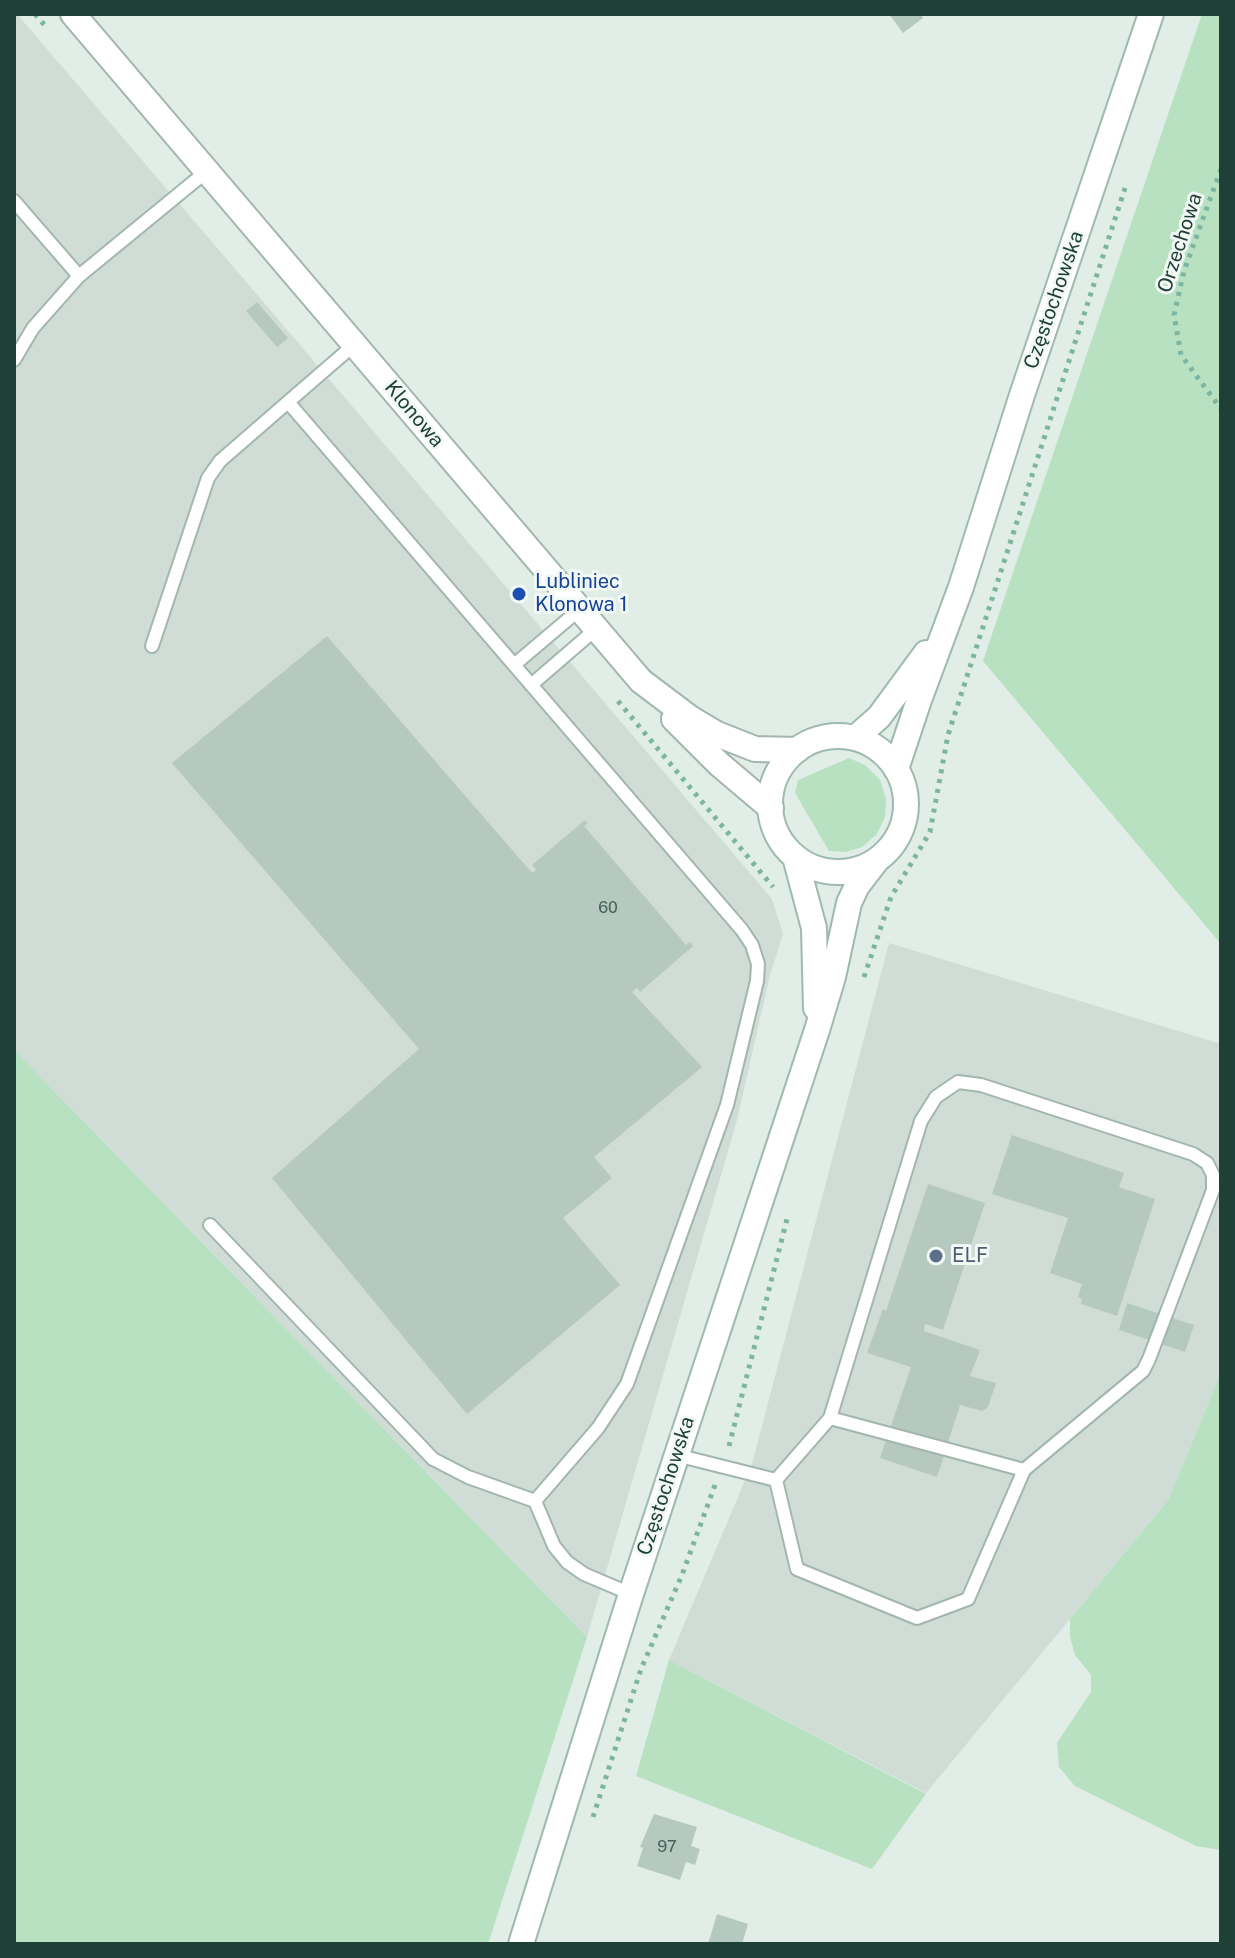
<!DOCTYPE html>
<meta charset="utf-8">
<style>
body{margin:0}
#map{position:relative;width:1235px;height:1958px;overflow:hidden;background:#e1ede7;font-family:"Public Sans",sans-serif}
canvas{display:block}
.frame{position:absolute;inset:0;border:16px solid #1f4036;pointer-events:none}
</style>
<div id="map">
<canvas width="1235" height="1958"></canvas>
<div class="frame"></div>
</div>
<script>
const g = document.querySelector('canvas').getContext('2d');
g.lineJoin = 'round';
function paint(path, color) {
  g.fillStyle = color;
  g.fill(path, 'evenodd');
}
function shape(rows) {
  const path = new Path2D();
  for (const r of rows) {
    if (r.length === 3) {
      path.moveTo(r[0] + r[2], r[1]);
      path.arc(r[0], r[1], r[2], 0, 2 * Math.PI);
      continue;
    }
    path.moveTo(r[0], r[1]);
    for (let i = 2; i < r.length; i += 2) path.lineTo(r[i], r[i + 1]);
  }
  return path;
}
function trace(path, color, width, dash) {
  g.strokeStyle = color;
  g.lineWidth = width;
  g.lineCap = dash ? 'butt' : 'round';
  g.setLineDash(dash || []);
  g.stroke(path);
}
function write(font, color, halo, rows, align = 'center') {
  g.font = font + ' "Public Sans",sans-serif';
  g.lineWidth = 6;
  g.setLineDash([]);
  g.textBaseline = 'middle';
  g.strokeStyle = halo;
  g.fillStyle = color;
  for (const [text, x, y, turn = 0] of rows) {
    g.save();
    g.translate(x, y);
    g.rotate((+turn || 0) * Math.PI / 180);
    g.textAlign = isNaN(turn) ? turn : align;
    if (halo) g.strokeText(text, 0, 0);
    g.fillText(text, 0, 0);
    g.restore();
  }
}
paint(shape([
 [14,14,17,14,242,277,772,899,783,934,770,975,737,1120,587,1637,14,1050],
 [889,943,1221,1044,1221,1372,1169,1499,926,1793,669,1660,752,1464]
]), '#cfddd6');
paint(shape([
 [1202,14,1221,14,1221,944,983,661],
 [849,758,865,765,880,780,886,799,885,817,877,834,862,847,846,852,829,851,795,793,798,780],
 [14,1050,587,1637,488,1944,14,1944],
 [1221,1372,1221,1850,1196,1846,1075,1786,1059,1767,1057,1743,1091,1692,1091,1675,1075,1655,1070,1637,1070,1619,1169,1499],
 [669,1660,926,1794,872,1869,636,1776]
]), '#b8e1c1');
paint(shape([
 [889,14,921,14,923,18,903,33],
 [257,302,288,338,277,347,246,311],
 [327,636,532,873,536,870,532,865,585,820,588,823,584,826,686,945,690,942,693,946,640,992,637,988,632,992,702,1067,594,1157,612,1178,563,1218,620,1285,467,1414,272,1178,419,1049,172,763],
 [1012,1135,1124,1173,1119,1187,1155,1199,1117,1316,1081,1304,1082,1299,1078,1297,1082,1284,1050,1273,1068,1218,992,1194],
 [928,1184,985,1203,943,1330,925,1324,924,1331,980,1350,970,1376,996,1383,988,1407,982,1411,960,1405,937,1477,880,1458,911,1367,867,1353,883,1309,886,1311],
 [1127,1303,1194,1325,1185,1352,1119,1330],
 [654,1814,697,1827,691,1846,700,1849,695,1865,686,1862,680,1880,637,1866,643,1848,640,1847],
 [717,1914,748,1924,742,1944,708,1944]
]), '#b6c9c0');
const service = shape([
 [14,201,79,276],
 [355,344,288,402,742,930,752,945,758,964,757,981,727,1105,627,1384,598,1428,535,1501,554,1546,567,1562,584,1574,631,1594],
 [14,360,33,328,79,276,207,171],
 [152,646,208,478,220,461,288,402],
 [514,665,579,610],
 [531,685,596,629],
 [210,1225,433,1459,468,1477,535,1501],
 [830,1418,1024,1470],
 [676,1455,776,1480,797,1569,917,1618,968,1599,1024,1470,1143,1371,1149,1359,1213,1190,1213,1175,1207,1163,1193,1154,981,1085,958,1082,936,1097,921,1121,830,1418,776,1480]
]);
const tertiary = shape([
 [73,14,641,681,690,718,717,734,755,749,797,750],
 [674,719,719,764,771,808]
]);
const secondary = shape([
 [838,804,68],
 [855,738,879,717,926,653],
 [896,769,919,700,961,587,1022,395,1151,14],
 [795,857,814,928,816,1008],
 [521,1944,631,1594,817,1030,833,977,849,903,857,886,877,860]
]);
trace(service, '#a3b6ae', 16);
trace(tertiary, '#a3b6ae', 28);
trace(secondary, '#9ebaaf', 28);
trace(shape([
 [35,14,47,28],
 [1221,169,1184,271,1174,315,1181,355,1221,409],
 [618,701,773,887],
 [864,977,891,897,930,832,948,735,1125,188],
 [729,1446,787,1219],
 [593,1817,641,1669,682,1575,715,1485]
]), '#7eb5a1', 5, [4, 6]);
trace(service, '#fff', 12);
trace(tertiary, '#fff', 24);
trace(secondary, '#fff', 24);
for (const [x, y, r, color] of [
 [519,594,8,"#1a4fb4"],
 [936,1256,8,"#5c6f8a"]
]) {
  const dot = new Path2D();
  dot.arc(x, y, r, 0, 2 * Math.PI);
  g.fillStyle = color;
  g.fill(dot);
  trace(dot, '#f2f9f5', 3);
}
write('16px', '#456258', null, [
 ["60",608,908],
 ["97",667,1847]
]);
write('20px', '#1f4036', '#f2f9f5', [
 ["Orzechowa",1180,243,-72],
 ["Częstochowska",1054,300,-71],
 ["Klonowa",414,414,50],
 ["Częstochowska",666,1486,-72]
]);
write('20px', '#164399', '#f2f9f5', [
 ["Lubliniec",535,582],
 ["Klonowa 1",535,605]
], 'left');
write('20px', '#4e5e75', '#f2f9f5', [
 ["ELF",952,1256]
], 'left');
</script>
